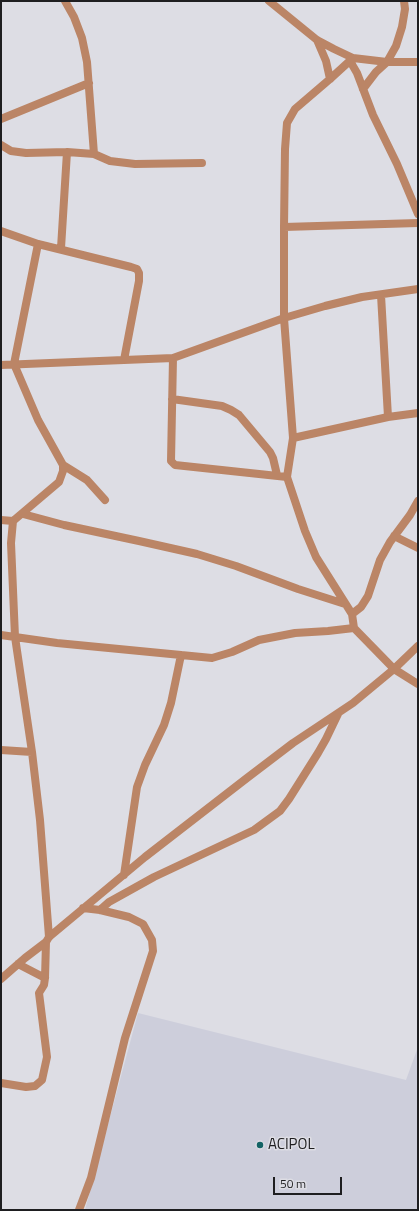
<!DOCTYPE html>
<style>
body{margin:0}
#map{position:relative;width:419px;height:1211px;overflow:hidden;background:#dddde4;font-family:"Titillium Web",sans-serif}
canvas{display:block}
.frame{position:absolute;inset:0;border:2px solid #1e1e20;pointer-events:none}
.scale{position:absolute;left:273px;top:1177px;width:69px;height:18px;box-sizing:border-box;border:2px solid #1e1e20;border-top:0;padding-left:5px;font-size:12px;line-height:14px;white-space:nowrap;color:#1e1e20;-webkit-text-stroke:3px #dddde4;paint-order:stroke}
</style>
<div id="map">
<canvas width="419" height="1211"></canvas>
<div class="frame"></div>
<div class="scale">50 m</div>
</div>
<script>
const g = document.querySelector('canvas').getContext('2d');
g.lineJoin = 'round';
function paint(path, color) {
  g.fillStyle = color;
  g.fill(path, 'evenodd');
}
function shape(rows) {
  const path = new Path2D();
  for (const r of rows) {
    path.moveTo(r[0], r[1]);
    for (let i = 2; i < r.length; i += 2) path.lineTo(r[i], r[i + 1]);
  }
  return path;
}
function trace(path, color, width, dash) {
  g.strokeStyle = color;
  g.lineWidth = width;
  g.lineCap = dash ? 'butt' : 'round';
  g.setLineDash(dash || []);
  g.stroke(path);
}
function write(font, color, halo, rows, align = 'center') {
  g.font = font + ' "Titillium Web",sans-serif';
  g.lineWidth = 3;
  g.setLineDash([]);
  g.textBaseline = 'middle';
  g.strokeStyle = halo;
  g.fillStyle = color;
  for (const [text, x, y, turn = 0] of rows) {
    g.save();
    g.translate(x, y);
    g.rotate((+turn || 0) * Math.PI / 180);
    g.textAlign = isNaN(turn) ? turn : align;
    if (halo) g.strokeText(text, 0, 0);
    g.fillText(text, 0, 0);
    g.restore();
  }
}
paint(shape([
 [138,1013,406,1080,418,1047,418,1210,85,1210]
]), '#cdcedb');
trace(shape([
 [65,1,74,17,82,38,87,62,94,154],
 [269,1,317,40,334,49,353,58,387,62,418,62],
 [317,40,326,61,330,79],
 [353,58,330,79,295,109,287,123,285,149,284,227,284,318,293,438,287,477,305,531,316,557,352,614,354,628],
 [350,61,357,73,373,115,397,164,418,214],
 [363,89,376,72,387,62,396,46,402,27,405,9,404,1],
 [1,119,89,83],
 [1,145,11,151,26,153,67,152,94,154,110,161,135,164,202,163],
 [284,227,418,223],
 [1,231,38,244,131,267,137,269,139,273,139,281,124,360],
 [38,244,14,364,38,420,63,465,87,480,105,500],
 [61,248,67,152],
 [381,295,388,417],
 [173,358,171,461,175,465,287,477],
 [1,365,173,358,284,318,325,306,362,297,418,289],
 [172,399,222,406,231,410,239,415,270,452,273,458,277,475],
 [293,438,388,417,418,413],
 [23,514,64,525,139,541,197,554,236,566,298,589,345,604],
 [1,520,13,521],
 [394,536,418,548],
 [352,614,361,607,368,596,380,560,390,542,410,515,418,501],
 [1,635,57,643,212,658,232,652,259,640,295,633,328,631,354,628,394,669,418,684],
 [1,750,32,752],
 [124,875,137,787,145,765,164,725,171,703,181,655],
 [100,910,109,902,154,877,254,830,280,811,289,799,318,753,326,739,338,714],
 [49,937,40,820,32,752,15,637,11,543,13,521,59,482,63,471,63,465],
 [18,964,45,978],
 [1,979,25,958,46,942,49,937,145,857,247,778,293,743,353,703,394,669,418,646],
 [1,1083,26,1087,35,1086,42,1080,47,1057,39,993,44,985,45,978,46,942],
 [79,1210,91,1178,125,1038,153,951,152,940,143,924,129,917,100,910,83,908]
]), '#bb8566', 8);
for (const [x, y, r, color] of [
 [260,1145,4,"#136365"]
]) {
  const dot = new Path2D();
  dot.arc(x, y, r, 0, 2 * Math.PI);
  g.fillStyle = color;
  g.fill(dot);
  trace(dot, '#dddde4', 1.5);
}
write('15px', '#1e1e20', '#dddde4', [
 ["ACIPOL",268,1145]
], 'left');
</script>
